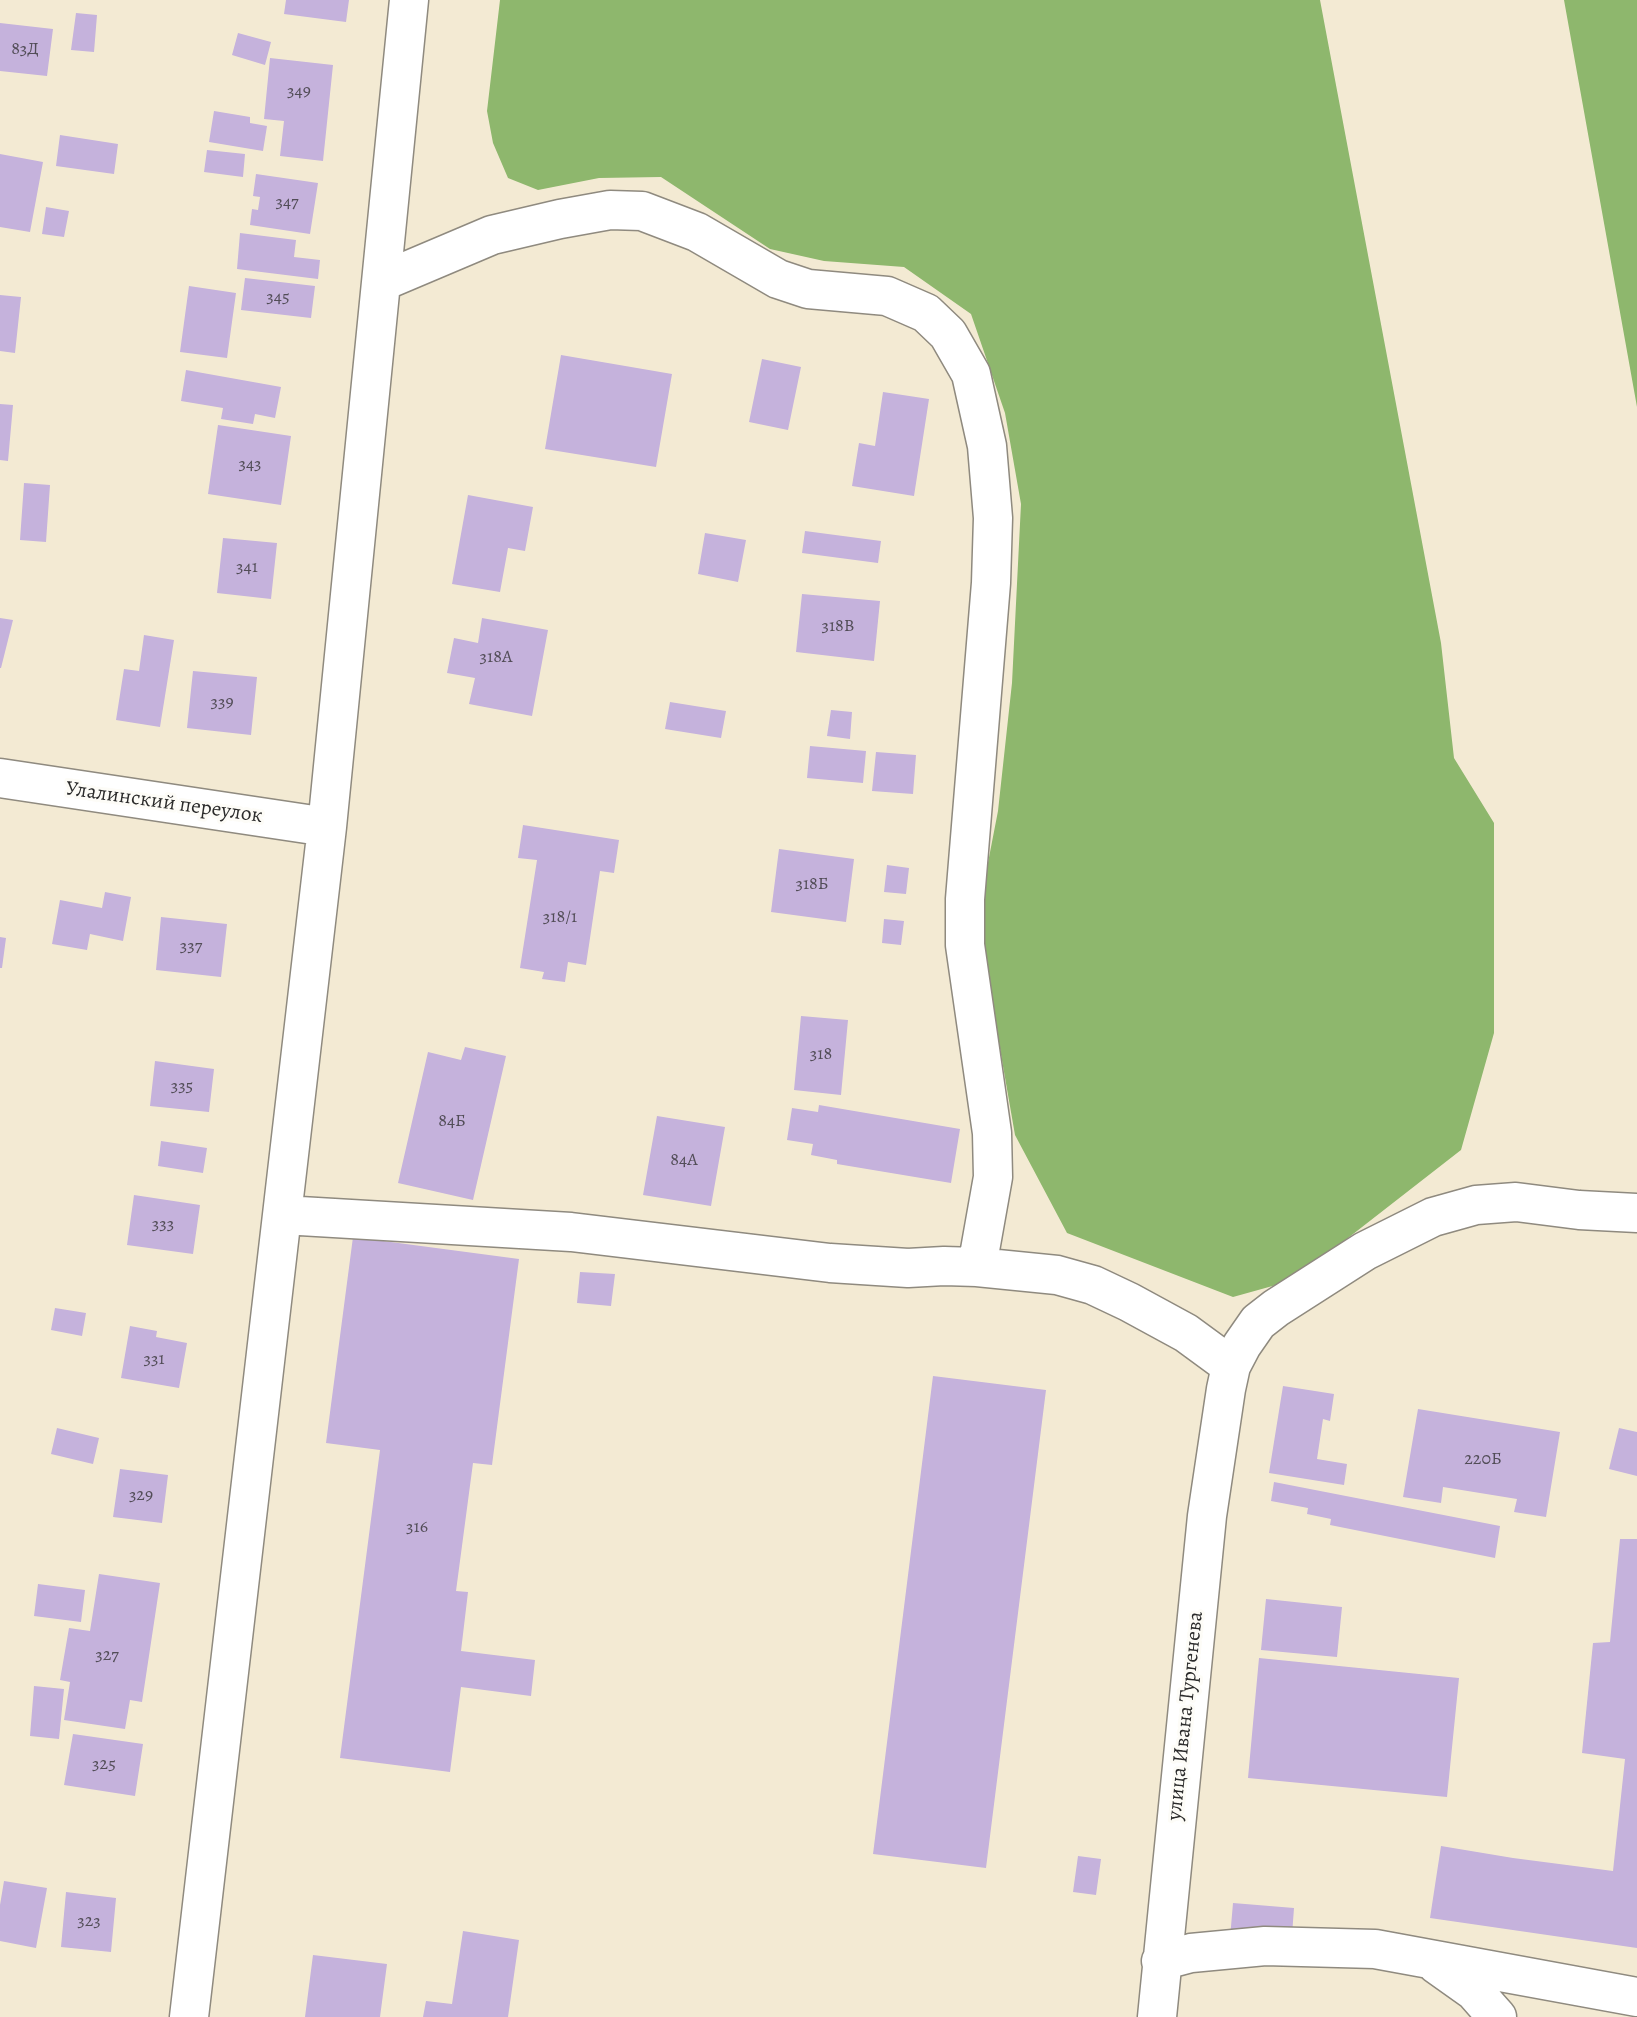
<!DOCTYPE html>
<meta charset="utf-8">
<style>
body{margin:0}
canvas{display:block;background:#f3ead3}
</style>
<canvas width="1637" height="2017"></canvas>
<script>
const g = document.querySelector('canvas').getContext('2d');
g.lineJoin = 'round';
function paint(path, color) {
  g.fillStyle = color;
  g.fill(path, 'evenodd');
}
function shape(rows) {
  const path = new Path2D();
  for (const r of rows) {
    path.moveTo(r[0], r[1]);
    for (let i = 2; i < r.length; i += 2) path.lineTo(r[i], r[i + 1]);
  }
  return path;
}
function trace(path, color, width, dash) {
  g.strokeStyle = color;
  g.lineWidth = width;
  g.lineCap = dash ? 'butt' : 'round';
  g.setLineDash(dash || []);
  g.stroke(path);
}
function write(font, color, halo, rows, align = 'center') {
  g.font = font + ' Alegreya,serif';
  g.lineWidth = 6;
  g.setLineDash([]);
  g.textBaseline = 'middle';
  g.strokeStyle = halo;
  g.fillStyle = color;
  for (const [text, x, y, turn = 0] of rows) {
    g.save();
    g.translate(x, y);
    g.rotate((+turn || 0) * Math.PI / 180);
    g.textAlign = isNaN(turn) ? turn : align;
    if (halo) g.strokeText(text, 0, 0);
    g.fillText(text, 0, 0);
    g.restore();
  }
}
paint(shape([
 [500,0,1320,0,1441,643,1454,758,1494,823,1494,1033,1461,1150,1294,1280,1233,1297,1067,1233,1015,1135,983,951,985,878,998,811,1012,683,1021,504,1005,413,971,314,904,267,824,261,770,249,661,177,599,178,538,190,508,178,493,143,487,111],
 [1564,0,1637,0,1637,407]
]), '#8eb76d');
paint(shape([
 [286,0,349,0,346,22,284,14],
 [76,13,97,15,94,52,71,50],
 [0,23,53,29,47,76,0,71],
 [238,33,271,42,265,65,232,55],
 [270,58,333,65,323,161,280,156,284,121,264,119],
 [214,111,250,117,250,123,267,126,263,151,209,142],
 [60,135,118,144,114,174,56,166],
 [207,150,245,154,243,177,204,172],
 [0,154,43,162,30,232,0,227],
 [256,174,318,183,310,234,250,225,252,209,258,210,260,197,253,196],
 [46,207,69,211,64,237,42,234],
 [240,233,296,240,294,257,320,260,318,279,237,269],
 [245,278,315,286,311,318,241,310],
 [189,286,236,293,227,358,180,352],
 [0,295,21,297,15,353,0,351],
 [561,355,672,374,656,467,545,449],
 [762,359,801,367,788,430,749,422],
 [186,370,281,387,275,418,255,414,253,424,221,419,223,408,181,401],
 [883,392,929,399,914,496,852,486,859,443,875,446],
 [0,404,13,405,8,461,0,460],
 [218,425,291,436,281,505,208,494],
 [24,483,50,485,46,542,20,540],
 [468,495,533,507,525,551,508,548,500,592,452,584],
 [805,531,881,541,878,563,802,553],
 [705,533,746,540,738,582,698,574],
 [223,538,277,543,271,599,217,593],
 [802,594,880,601,874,661,796,652],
 [0,618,13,620,1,668,0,668],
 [482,618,548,630,532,716,469,704,475,678,447,673,454,638,478,643],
 [144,635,174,640,160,727,116,720,124,669,139,671],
 [193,671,257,677,251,735,187,728],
 [670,702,726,711,721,738,665,729],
 [831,710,852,712,850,739,827,736],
 [810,746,866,751,863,783,807,778],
 [876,752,916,755,913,794,872,791],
 [523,825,619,840,614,873,600,871,586,965,568,962,565,982,542,979,544,972,520,968,537,860,518,858],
 [779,849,854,859,846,922,771,912],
 [887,865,909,868,906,894,884,892],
 [105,892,131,897,123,941,90,934,87,950,52,944,60,900,102,908],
 [161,917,227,924,221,977,156,970],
 [884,919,904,921,901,945,882,943],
 [0,937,6,938,2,968,0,968],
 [801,1016,848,1020,841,1095,794,1090],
 [465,1047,506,1056,473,1200,398,1183,428,1052,461,1060],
 [155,1061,214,1069,209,1112,150,1106],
 [819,1105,960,1129,951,1183,837,1164,837,1160,811,1155,813,1144,787,1140,792,1108,818,1112],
 [657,1116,725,1127,711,1206,643,1195],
 [161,1141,207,1148,203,1173,158,1166],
 [134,1195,200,1205,193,1254,127,1245],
 [353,1237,519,1259,492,1465,473,1463,456,1591,468,1592,461,1651,535,1660,531,1696,461,1687,450,1772,340,1758,380,1450,326,1443],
 [580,1272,615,1274,611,1306,577,1303],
 [55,1308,86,1313,82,1336,51,1330],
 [130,1326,157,1331,156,1337,187,1343,179,1388,121,1378],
 [933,1376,1046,1390,986,1868,873,1854],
 [1283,1386,1334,1394,1330,1421,1323,1419,1317,1459,1347,1464,1344,1485,1269,1473],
 [1418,1409,1560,1432,1546,1517,1514,1512,1517,1499,1443,1487,1441,1503,1403,1497],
 [57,1428,99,1438,93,1464,51,1454],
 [1619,1428,1637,1432,1637,1476,1609,1469],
 [120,1469,168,1475,162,1523,113,1517],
 [1274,1482,1500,1526,1495,1558,1330,1525,1331,1519,1307,1514,1308,1508,1271,1501],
 [1620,1539,1637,1539,1637,1948,1430,1918,1441,1846,1513,1858,1613,1871,1625,1759,1582,1753,1593,1643,1610,1642],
 [99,1574,160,1583,142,1702,130,1700,125,1729,64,1720,70,1682,60,1680,69,1628,90,1631],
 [38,1584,85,1590,81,1622,34,1616],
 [1266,1599,1342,1607,1337,1657,1261,1650],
 [1259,1658,1459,1678,1447,1797,1248,1778],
 [34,1686,64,1689,59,1739,30,1736],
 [73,1734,143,1744,135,1796,64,1785],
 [1078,1856,1101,1859,1096,1895,1073,1892],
 [4,1881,47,1888,36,1948,0,1941,0,1905],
 [66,1892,116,1898,111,1952,61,1947],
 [1233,1903,1294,1908,1292,1935,1230,1938],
 [463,1931,519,1940,508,2017,423,2017,426,2001,452,2004],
 [313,1955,387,1964,380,2017,305,2017]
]), '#c5b2dc');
const minor = shape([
 [381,282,492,235,560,219,610,210,642,211,697,232,778,279,808,289,887,296,926,313,948,334,971,374,987,446,993,518,991,583,965,899,965,945,992,1133,993,1177,977,1267],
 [0,778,327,827],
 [283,1215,571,1232,830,1263,908,1268,944,1266,977,1267,1057,1275,1093,1285,1129,1302,1186,1333,1231,1366],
 [1161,1961,1191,1953,1265,1946,1375,1949,1637,1997],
 [1436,1964,1474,1991,1497,2017],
 [189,2017,327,827,409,0],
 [1157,2017,1207,1516,1226,1389,1231,1366,1242,1345,1258,1322,1276,1308,1365,1251,1433,1217,1476,1205,1516,1202,1579,1210,1637,1213]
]);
trace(minor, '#8f8a7f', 41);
trace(minor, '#fff', 38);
write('18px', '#524d57', null, [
 ["83Д",25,50],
 ["349",299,92],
 ["347",287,203],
 ["345",278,298],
 ["343",250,465],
 ["341",247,568],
 ["318В",838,627],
 ["318А",496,658],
 ["339",222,703],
 ["318Б",812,885],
 ["318/1",560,918],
 ["337",191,947],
 ["318",821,1055],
 ["335",182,1087],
 ["84Б",452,1122],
 ["84А",684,1161],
 ["333",163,1225],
 ["331",154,1360],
 ["220Б",1483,1460],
 ["329",141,1496],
 ["316",417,1528],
 ["327",107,1656],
 ["325",104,1765],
 ["323",89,1922]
]);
write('21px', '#2b2b2b', '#fdfcf7', [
 ["Улалинский переулок",164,803,8],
 ["улица Ивана Тургенева",1186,1716,-84]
]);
</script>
